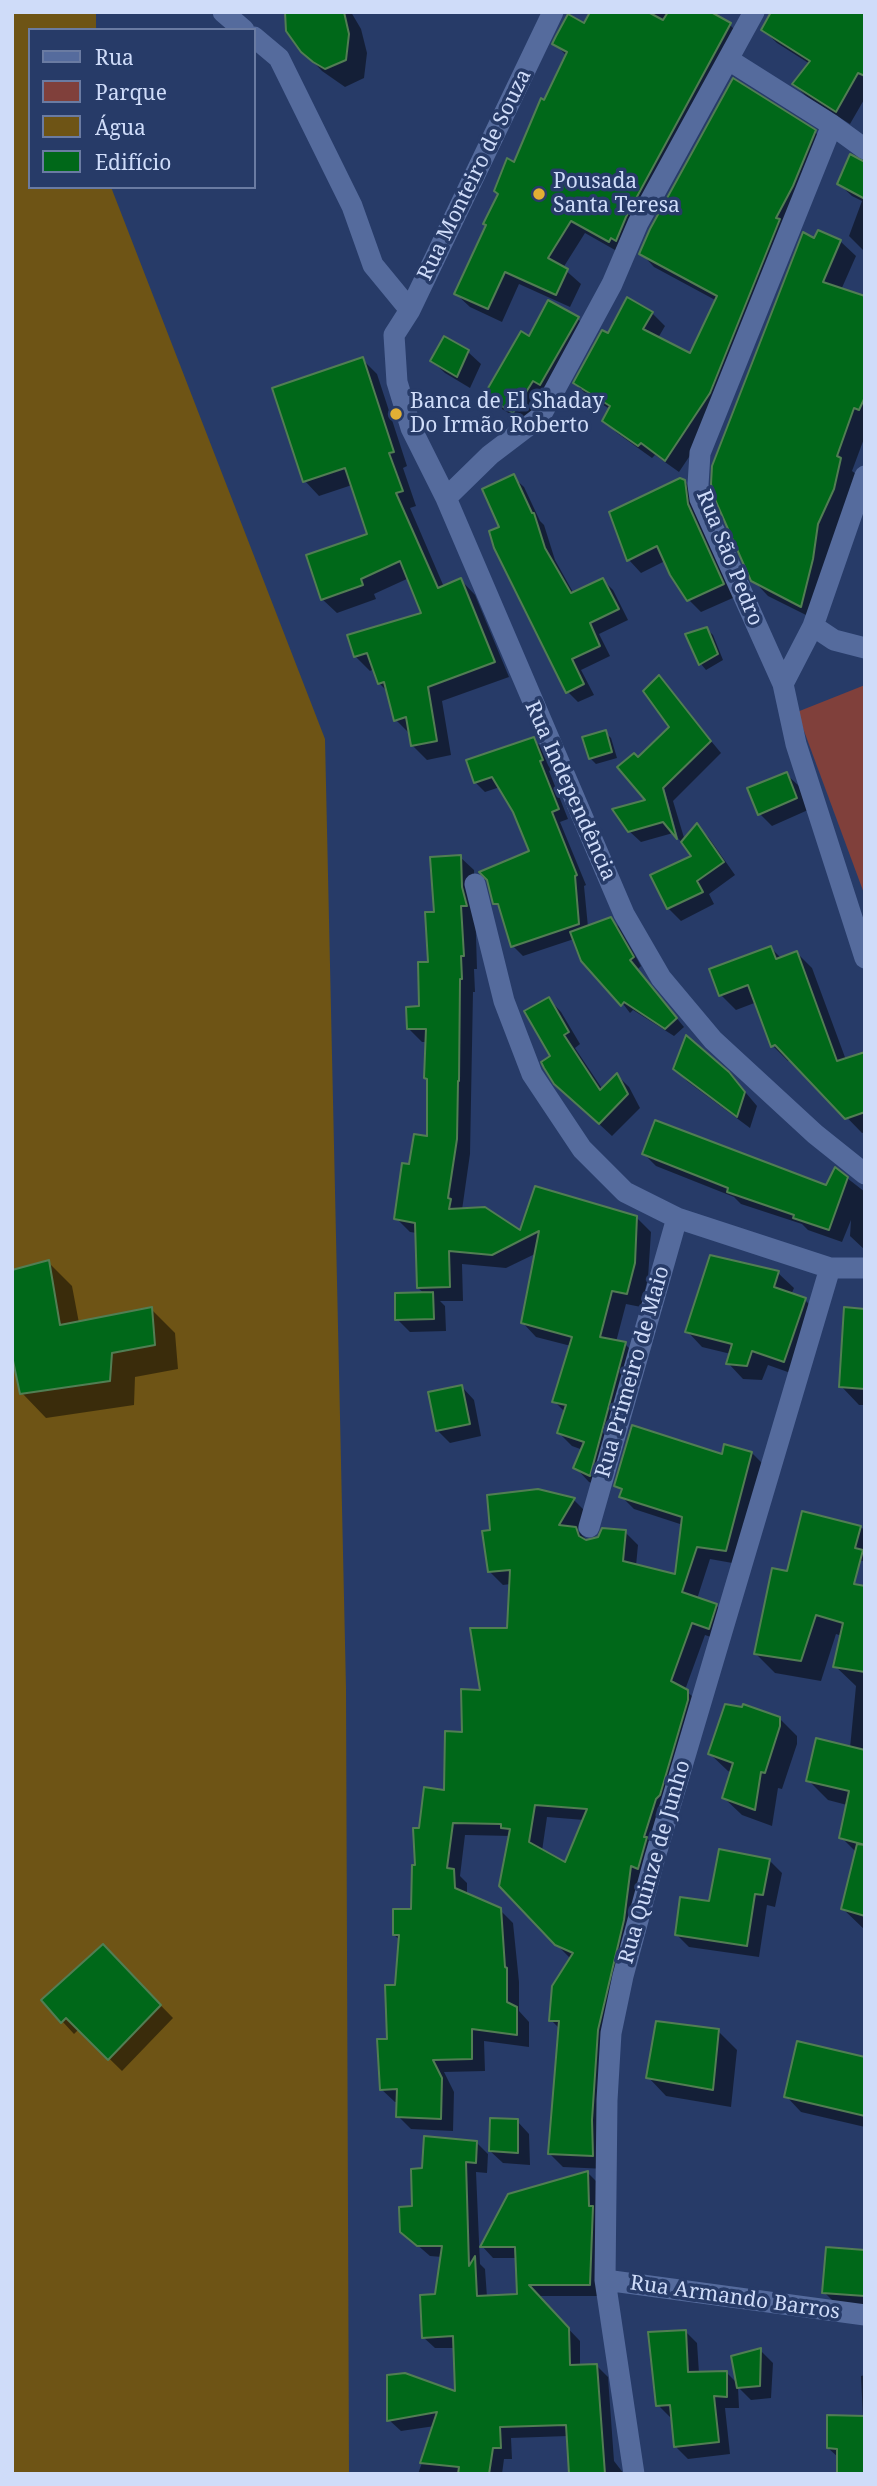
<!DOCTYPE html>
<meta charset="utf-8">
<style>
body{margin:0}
#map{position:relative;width:877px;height:2486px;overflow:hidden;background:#273b68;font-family:"Noto Serif",serif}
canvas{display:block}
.frame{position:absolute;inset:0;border:14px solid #cfdcf9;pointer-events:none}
.legend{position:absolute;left:28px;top:28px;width:228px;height:161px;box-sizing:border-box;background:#273b68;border:2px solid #6a7ba2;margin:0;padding:9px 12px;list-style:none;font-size:21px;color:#cfdcf9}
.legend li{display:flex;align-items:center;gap:14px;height:35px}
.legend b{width:35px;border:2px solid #6a7ba2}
</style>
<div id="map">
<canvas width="877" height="2486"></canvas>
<div class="frame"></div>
<ul class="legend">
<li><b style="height:9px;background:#556b9d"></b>Rua</li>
<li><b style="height:19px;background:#80403b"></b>Parque</li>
<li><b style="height:19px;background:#6e5415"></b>Água</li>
<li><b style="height:19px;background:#006819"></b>Edifício</li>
</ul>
</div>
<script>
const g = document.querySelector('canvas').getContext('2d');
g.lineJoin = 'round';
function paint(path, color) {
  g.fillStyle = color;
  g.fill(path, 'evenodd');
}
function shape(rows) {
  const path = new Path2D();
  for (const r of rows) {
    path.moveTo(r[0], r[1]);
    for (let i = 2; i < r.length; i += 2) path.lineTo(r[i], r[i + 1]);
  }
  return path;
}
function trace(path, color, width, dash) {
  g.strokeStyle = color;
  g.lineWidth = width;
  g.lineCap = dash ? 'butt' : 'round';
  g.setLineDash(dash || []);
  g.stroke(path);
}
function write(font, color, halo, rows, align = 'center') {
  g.font = font + ' "Noto Serif",serif';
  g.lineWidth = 7;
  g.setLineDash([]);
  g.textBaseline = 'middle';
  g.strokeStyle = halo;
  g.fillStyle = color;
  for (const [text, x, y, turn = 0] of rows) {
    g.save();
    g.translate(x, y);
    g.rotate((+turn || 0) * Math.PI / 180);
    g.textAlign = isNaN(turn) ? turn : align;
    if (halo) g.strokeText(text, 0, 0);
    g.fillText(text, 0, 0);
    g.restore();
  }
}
paint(shape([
 [865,685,865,896,797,712]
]), '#80403b');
paint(shape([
 [12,12,96,12,96,30,30,30,30,187,111,187,325,739,346,1688,349,2474,12,2474]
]), '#6e5415');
paint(shape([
 [286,12,351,12,361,29,367,53,364,78,345,87,322,71,303,51],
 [592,12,707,12,730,25,743,38,622,254,585,233,563,268,581,284,570,307,519,284,502,322,470,307,456,294,567,56,554,43,585,25],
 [865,12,865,98,850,124,808,98,794,84,810,64,777,43,763,30],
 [815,132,828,145,723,406,679,472,655,455,652,458,617,433,604,420,610,409,588,396,575,383,609,336,652,313,665,326,658,338,691,355,717,301,654,267,641,253],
 [865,164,865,252,849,236,862,201,852,196,839,184],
 [815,240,840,241,856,256,841,290,865,298,865,436,852,471,856,474,816,620,768,596,753,580],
 [578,319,589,330,525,423,497,406,486,394,529,338],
 [445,339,468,352,481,364,470,388,445,373,432,361],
 [362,359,377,374,407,466,403,468,416,506,410,508,444,587,461,580,475,595,509,677,442,701,451,755,427,760,412,745,410,734,396,720,388,692,379,683,374,669,370,671,355,656,424,614,409,578,374,594,376,599,337,613,322,599,369,535,352,485,319,496,305,481],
 [513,477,524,487,540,521,544,525,555,560,574,594,603,580,613,590,628,620,599,634,610,656,581,670,594,695,578,702,568,692,502,528],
 [684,481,697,494,735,597,701,612,689,600,665,561,641,573,629,560,612,513],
 [707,629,713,635,723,660,706,670,701,664],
 [659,678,721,753,673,801,685,841,697,825,709,838,735,875,709,894,714,904,681,921,668,908,693,856,678,838,662,780,658,781,673,833,641,842,629,831,648,801,639,759,672,727],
 [605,732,611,738,617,758,596,764,590,758],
 [533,739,543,749,552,770,549,771,568,819,560,822,586,885,584,886,588,927,610,919,619,927,641,966,637,970,684,1027,674,1036,633,1010,630,1013,574,939,523,956,513,946,502,910,495,903,531,852,515,811,500,787,485,792,475,782],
 [786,774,799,786,808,810,772,826,760,814],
 [460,857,474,870,477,969,474,969,475,992,473,992,470,1154,462,1210,521,1232,637,1218,651,1232,648,1278,641,1307,626,1304,616,1342,625,1344,639,1358,604,1488,589,1482,576,1468,583,1450,572,1446,559,1433,565,1412,554,1401,571,1346,536,1337,523,1323,537,1253,506,1268,462,1264,463,1301,440,1301,445,1306,446,1331,410,1332,397,1319,425,1294,418,1288,417,1233,410,1232,396,1218,410,1166,429,1138,429,1081,425,1078,427,1042,422,1042,408,1028,421,1008,436,914],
 [771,948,782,959,797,953,812,968,846,1060,865,1053,865,1132,862,1133,791,1060,788,1061,773,1046,757,1002,736,1010,721,995],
 [549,999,561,1012,580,1044,575,1048,603,1090,617,1075,629,1087,640,1108,612,1136,569,1096,552,1056],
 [675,1069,741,1087,757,1106,750,1128,688,1082],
 [644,1154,826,1187,847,1178,865,1192,865,1250,850,1236,851,1220,842,1242,808,1230,802,1224,741,1204,734,1197,656,1166],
 [48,1262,72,1286,79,1323,151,1309,175,1333,178,1369,135,1377,134,1405,46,1418,22,1393],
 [778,1273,794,1288,791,1295,805,1300,820,1315,799,1376,768,1365,762,1380,743,1379,728,1363,731,1354,702,1347,687,1331],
 [865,1310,865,1405,859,1405,841,1386],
 [462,1387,474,1400,481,1436,450,1443,437,1430],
 [752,1453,765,1466,738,1564,710,1559,697,1599,716,1605,729,1618,722,1641,705,1635,685,1690,701,1704,610,2044,606,2169,563,2167,550,2154,560,2029,551,2020,570,1958,556,1944,511,1836,465,1835,460,1876,467,1883,467,1895,500,1910,513,1923,519,1982,519,2011,529,2022,529,2047,484,2041,485,2071,444,2072,454,2092,453,2131,411,2129,398,2116,398,2102,395,2102,381,2089,397,1987,401,1941,394,1935,413,1911,420,1829,446,1792,464,1734,508,1630,511,1584,503,1585,490,1572,574,1500,586,1512,577,1530,588,1541,625,1532,638,1545,636,1566,676,1576,683,1525,634,1509,621,1496,623,1492,616,1486,723,1456],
 [547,1817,584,1820,566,1864,542,1851],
 [803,1513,865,1529,865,1561,808,1557],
 [773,1570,865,1588,865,1930,843,1909,857,1853,841,1837,847,1805,828,1800,808,1780,850,1748,856,1686,835,1666,842,1636,836,1634,821,1681,775,1673,755,1653],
 [779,1718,797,1736,797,1744,782,1789,778,1788,772,1826,742,1815,724,1798,732,1773,728,1771,710,1754],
 [769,1860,782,1873,775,1907,767,1905,759,1957,689,1947,677,1935,710,1903],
 [103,1946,173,2018,122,2071,79,2029,74,2034,62,2021],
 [718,2031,737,2050,731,2107,666,2096,648,2077],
 [865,2059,865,2127,801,2112,786,2096],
 [517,2121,529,2134,530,2165,503,2163,490,2151],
 [477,2143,488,2154,487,2173,476,2172,480,2264,485,2269,487,2297,519,2296,518,2258,493,2258,482,2246,588,2173,599,2184,601,2296,537,2296,580,2341,580,2366,597,2366,608,2377,614,2461,624,2474,570,2474,568,2436,511,2438,512,2459,504,2459,502,2474,418,2474,435,2426,401,2431,389,2420,457,2394,455,2348,435,2348,423,2337,436,2296,442,2257,430,2256,401,2231,414,2208,423,2170],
 [865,2147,865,2173,863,2171],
 [865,2252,865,2309,839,2307,824,2292],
 [685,2331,697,2343,699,2373,726,2372,738,2384,760,2350,773,2363,771,2398,751,2400,738,2387,739,2408,725,2408,730,2454,688,2459,676,2447,673,2417,670,2417,658,2405],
 [865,2375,865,2474,839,2458,828,2448,863,2418,861,2376]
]), '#0007');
const building = shape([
 [285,12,344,12,349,34,346,60,325,69,313,62,301,52,286,31,285,12],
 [590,12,648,12,663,20,668,12,711,12,731,23,626,217,616,241,611,238,609,242,571,221,548,258,568,269,556,295,505,272,488,309,454,294,486,225,483,224,498,194,494,191,507,158,514,162,541,98,544,100,567,52,552,44,556,36,568,14,584,23,590,12],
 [771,12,865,12,865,76,858,73,836,112,792,84,810,61,761,30,771,12],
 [733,78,816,130,793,186,776,218,780,219,710,393,665,461,641,443,638,446,602,421,610,406,573,383,602,330,608,333,627,297,653,312,643,329,690,353,717,296,639,254,650,229,733,78],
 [850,154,865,162,865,199,837,184,850,154],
 [818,230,841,240,823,282,865,296,865,397,859,410,854,408,837,456,841,458,834,489,818,524,813,559,801,607,751,581,713,495,711,484,712,466,803,232,814,238,818,230],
 [548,300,579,317,540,385,533,381,513,413,484,395,521,331,529,336,548,300],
 [444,336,469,350,457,377,430,361,444,336],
 [363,357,394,452,389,453,403,491,396,493,438,588,461,578,495,662,428,687,437,741,411,746,406,717,394,721,384,682,378,684,367,653,354,657,347,635,421,613,400,561,361,579,363,585,321,600,306,555,367,534,345,468,303,482,272,388,363,357],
 [514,474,532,513,534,513,545,548,571,593,603,578,619,609,590,623,600,646,572,659,584,684,566,693,494,548,489,531,499,527,482,489,514,474],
 [680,478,685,480,688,504,724,584,687,601,670,575,657,546,627,561,609,512,680,478],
 [707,627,718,654,699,665,685,634,707,627],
 [659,675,711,741,663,788,677,839,663,822,628,832,612,809,645,800,617,767,634,753,638,757,669,727,643,691,659,675],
 [606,730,612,752,589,759,582,737,606,730],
 [534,737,543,760,540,761,559,809,552,812,577,875,575,876,579,924,511,947,498,904,493,904,487,880,479,872,529,851,513,812,492,777,474,783,466,760,534,737],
 [787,772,797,798,758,815,747,788,787,772],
 [697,823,724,862,697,881,703,892,667,909,650,875,691,856,681,842,697,823],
 [461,855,462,887,467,906,461,906,464,956,461,956,462,979,460,979,459,1081,458,1081,457,1139,448,1198,451,1199,449,1209,485,1207,520,1230,535,1186,637,1216,635,1263,627,1294,612,1291,600,1337,626,1342,590,1476,573,1468,584,1442,557,1433,566,1405,552,1402,572,1337,521,1323,539,1231,492,1255,449,1251,450,1287,417,1288,415,1223,394,1219,402,1163,409,1164,414,1134,427,1136,427,1079,424,1078,426,1029,407,1029,406,1007,419,1006,418,962,428,962,425,912,434,912,430,857,461,855],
 [611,917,634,957,630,960,677,1018,665,1029,624,1002,621,1006,581,961,570,932,611,917],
 [771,946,776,959,797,951,837,1061,865,1052,865,1112,845,1119,775,1045,771,1047,748,985,719,996,709,969,771,946],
 [549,997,569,1032,564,1035,600,1090,617,1073,628,1094,599,1124,554,1084,544,1068,541,1062,550,1056,524,1011,549,997],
 [686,1035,729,1072,745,1092,737,1117,673,1069,686,1035],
 [655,1120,826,1185,835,1167,848,1177,829,1230,793,1218,794,1215,727,1192,728,1188,642,1154,655,1120],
 [710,1255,779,1271,774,1287,806,1298,784,1362,752,1351,747,1366,726,1364,732,1344,685,1332,710,1255],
 [49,1260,60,1325,152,1307,155,1345,112,1353,110,1381,20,1394,12,1356,12,1270,49,1260],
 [433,1292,434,1319,395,1320,395,1293,433,1292],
 [844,1307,865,1309,865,1389,839,1387,844,1307],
 [462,1385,470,1424,436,1431,428,1392,462,1385],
 [632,1425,722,1454,724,1444,752,1452,726,1551,697,1547,682,1592,717,1604,709,1629,692,1623,671,1681,688,1690,688,1700,660,1795,656,1799,644,1837,647,1837,638,1869,631,1866,624,1920,598,2030,592,2120,593,2156,548,2154,559,2021,549,2021,552,1986,573,1953,555,1945,499,1886,510,1829,501,1828,501,1824,453,1823,447,1868,454,1869,455,1888,501,1908,505,1967,507,1968,507,2002,517,2007,517,2035,472,2029,472,2059,433,2060,442,2078,441,2119,396,2117,397,2089,380,2090,377,2039,387,2039,385,1985,395,1985,399,1935,393,1935,393,1909,411,1909,412,1865,415,1865,413,1828,419,1828,424,1787,444,1790,445,1731,462,1732,461,1689,480,1690,470,1628,507,1628,510,1570,488,1572,482,1531,490,1530,487,1495,538,1489,575,1498,559,1525,576,1527,579,1536,586,1540,598,1537,602,1528,626,1530,623,1561,675,1574,682,1517,619,1497,622,1489,614,1486,632,1425],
 [535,1805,587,1809,565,1862,529,1842,535,1805],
 [802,1511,861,1526,855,1548,863,1550,854,1584,865,1586,865,1672,833,1667,843,1623,816,1615,801,1661,754,1654,772,1568,787,1571,802,1511],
 [725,1704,742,1707,743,1704,780,1717,780,1726,765,1773,761,1772,755,1810,722,1798,733,1763,708,1754,725,1704],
 [816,1738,865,1750,865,1845,839,1838,849,1791,806,1781,816,1738],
 [857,1844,865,1845,865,1916,841,1909,857,1844],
 [719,1849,770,1859,763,1895,755,1894,747,1946,675,1935,680,1897,709,1901,719,1849],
 [103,1944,161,2005,108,2060,66,2018,61,2023,41,2000,103,1944],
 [656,2021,719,2029,713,2090,646,2078,656,2021],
 [797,2041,865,2057,865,2116,784,2097,797,2041],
 [490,2118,518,2119,518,2153,489,2151,490,2118],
 [424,2136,477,2141,476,2163,466,2162,469,2266,475,2256,477,2296,517,2294,515,2247,480,2247,508,2194,588,2171,589,2206,593,2206,590,2285,529,2285,569,2328,570,2365,597,2364,605,2474,569,2474,566,2425,500,2427,501,2448,493,2448,489,2474,458,2474,459,2467,420,2463,437,2412,387,2421,387,2375,405,2373,455,2391,453,2336,422,2338,420,2295,435,2294,442,2246,417,2246,400,2232,399,2207,412,2206,411,2169,422,2168,424,2136],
 [826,2247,865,2250,865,2296,822,2293,826,2247],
 [686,2330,688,2372,727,2371,727,2397,714,2396,719,2442,674,2447,670,2405,656,2406,648,2332,686,2330],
 [761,2348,760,2386,737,2388,731,2356,761,2348],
 [827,2415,865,2416,865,2474,837,2474,837,2449,827,2448,827,2415]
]);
paint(building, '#006819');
trace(building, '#517e53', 2);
trace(shape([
 [223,12,244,30],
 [553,12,410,310,394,335,397,382,411,428,446,498,624,914,661,978,713,1040,815,1134,865,1174],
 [254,37,279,58,352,206,373,265,410,310],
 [729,60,832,125,865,149],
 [832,125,700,453,698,485,700,499,783,684,796,744,865,958],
 [446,498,490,455,540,417,612,284,638,223,754,12],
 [813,626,834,640,865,648],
 [783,684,813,626,865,476],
 [475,884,504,1001,532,1074,582,1149,625,1192,677,1218,830,1268,865,1268],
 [589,1527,677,1218],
 [605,2280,865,2315],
 [634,2474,605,2280,607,2100,611,2033,623,1976,655,1857,830,1268]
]), '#556b9d', 21);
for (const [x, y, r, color] of [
 [539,194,7,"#e1af34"],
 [396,414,7,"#e1af34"]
]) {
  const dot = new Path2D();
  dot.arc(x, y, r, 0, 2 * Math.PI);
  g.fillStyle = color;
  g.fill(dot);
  trace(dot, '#273b68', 2.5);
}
write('21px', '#cfdcf9', '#273b68', [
 ["Rua Monteiro de Souza",475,175,-64],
 ["Rua São Pedro",729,558,68],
 ["Rua Independência",570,791,66],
 ["Rua Primeiro de Maio",633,1372,-74],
 ["Rua Quinze de Junho",655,1862,-74],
 ["Rua Armando Barros",735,2298,8]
]);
write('21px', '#cfdcf9', '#273b68', [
 ["Pousada",553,182],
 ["Santa Teresa",553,206],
 ["Banca de El Shaday",410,402],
 ["Do Irmão Roberto",410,426]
], 'left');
</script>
